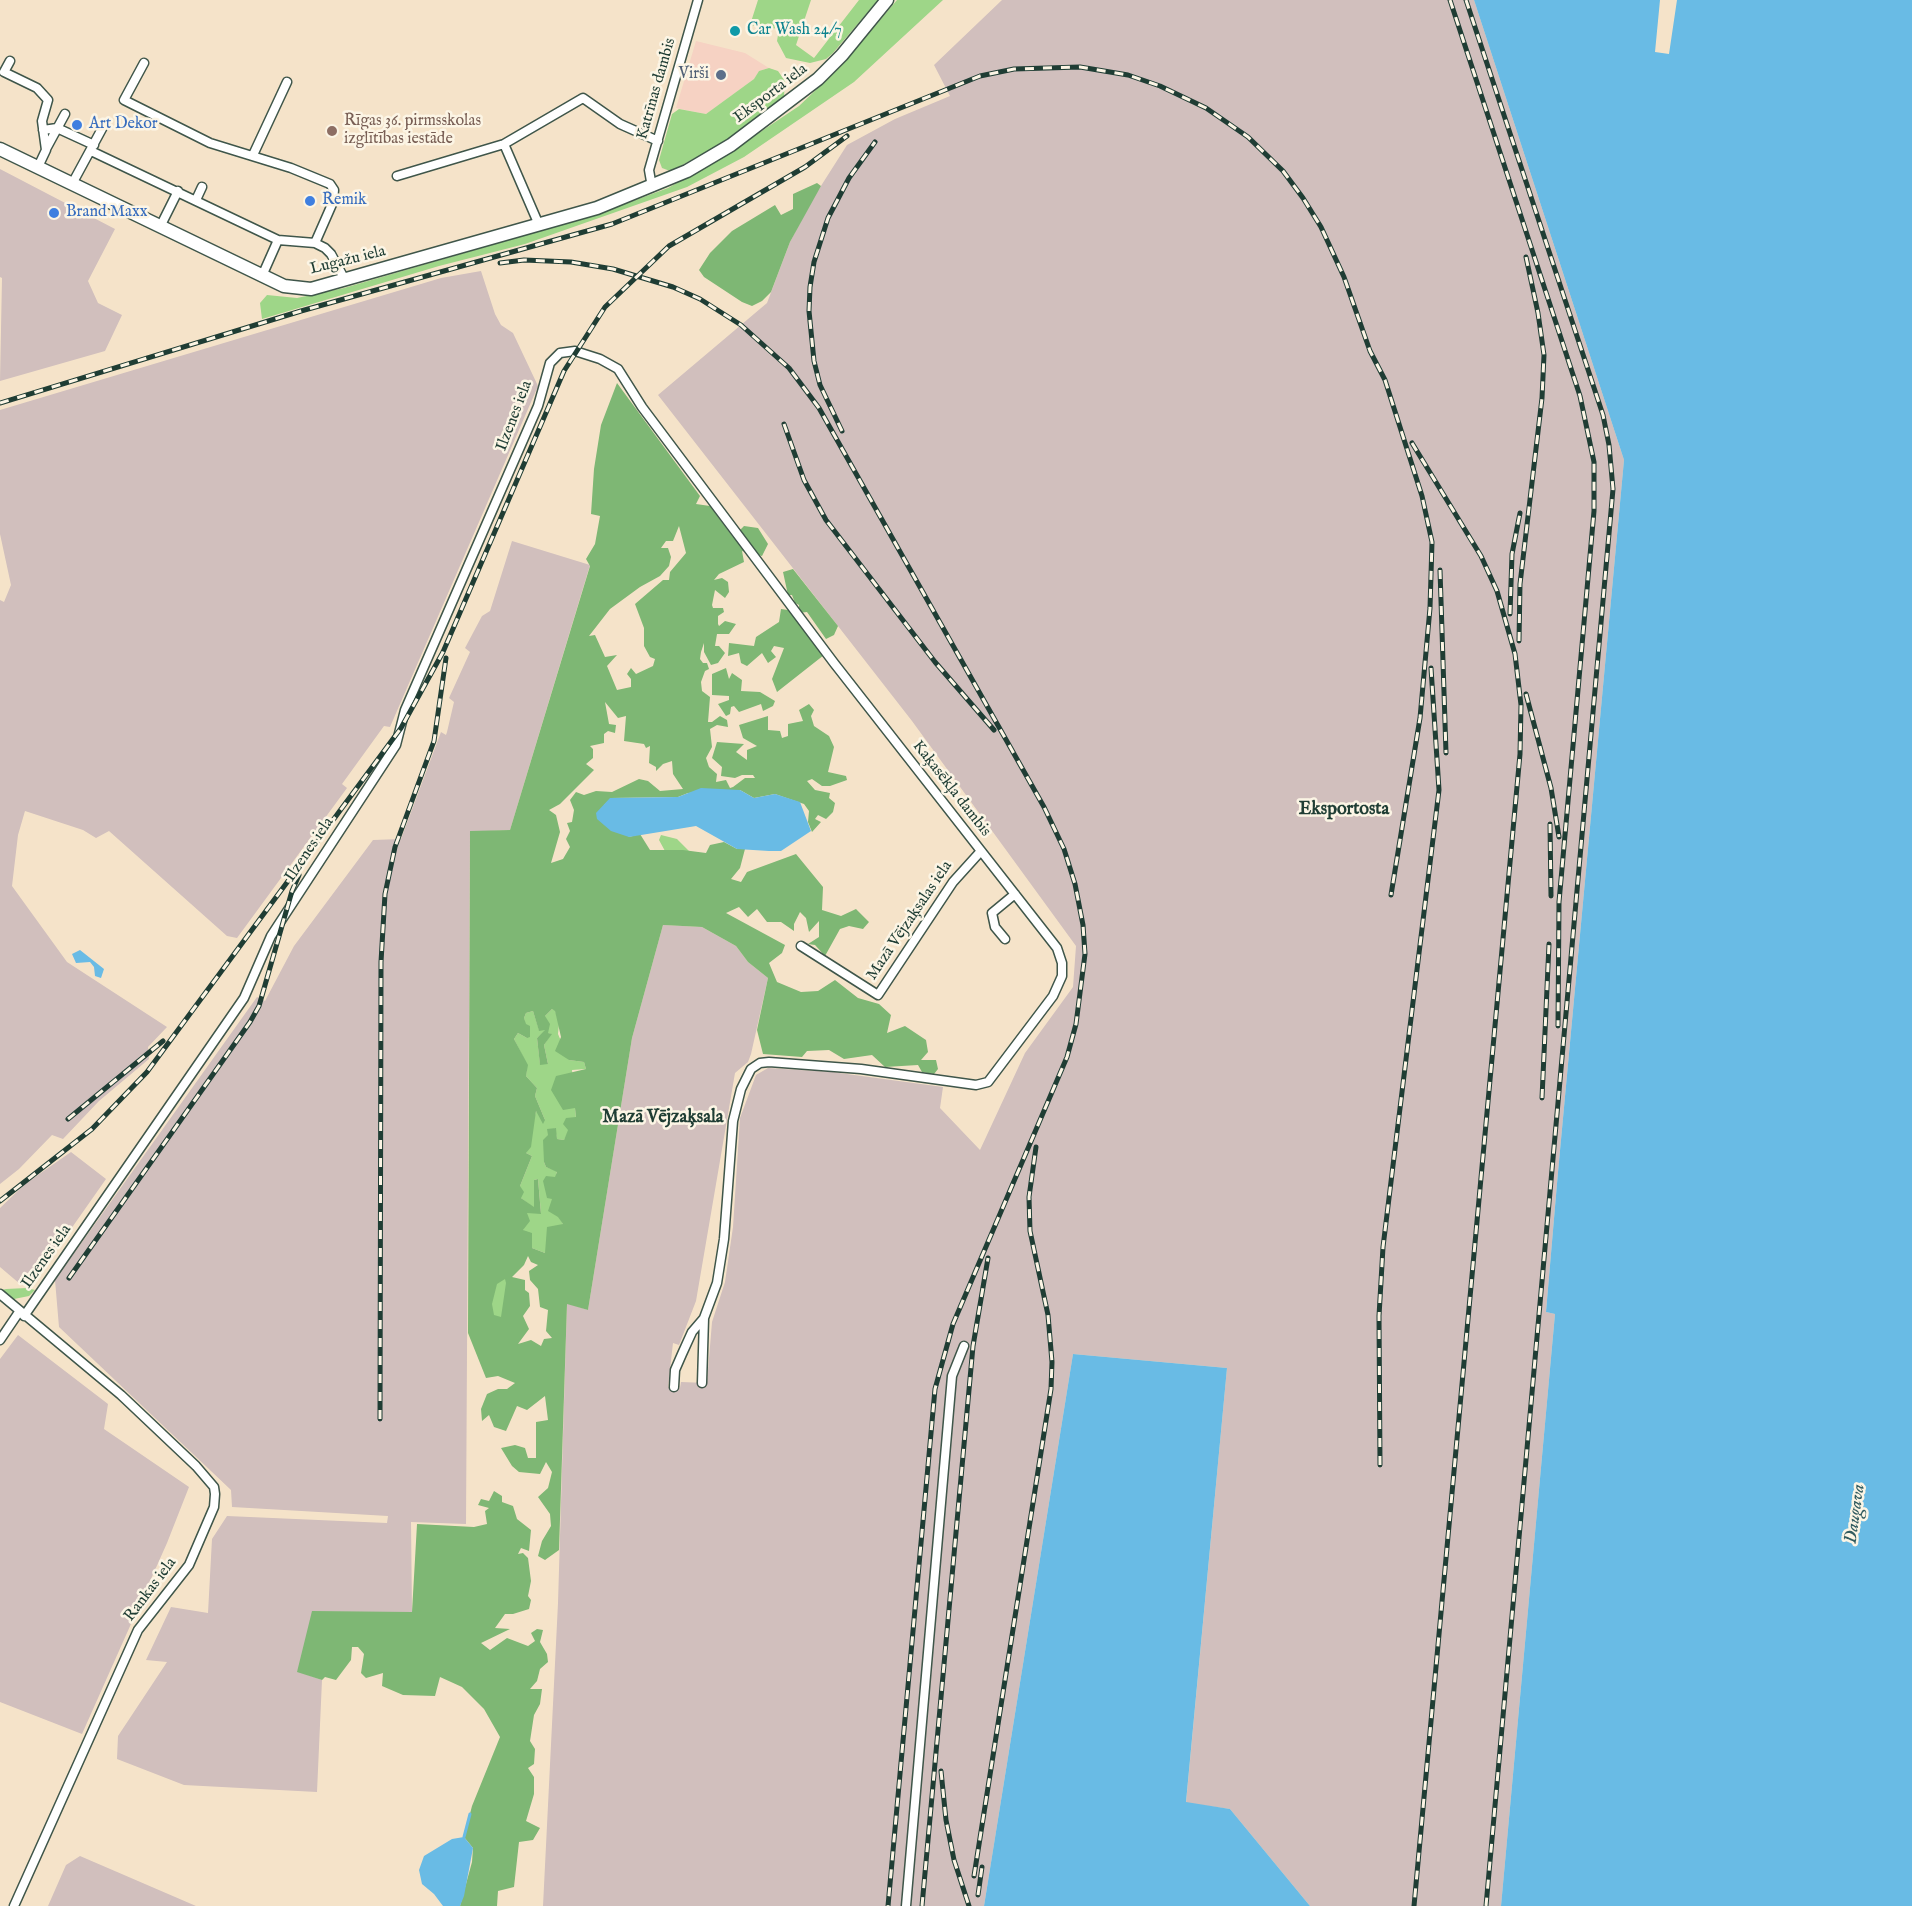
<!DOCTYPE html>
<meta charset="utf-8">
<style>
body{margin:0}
canvas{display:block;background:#f5e3c9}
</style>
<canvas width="1912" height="1906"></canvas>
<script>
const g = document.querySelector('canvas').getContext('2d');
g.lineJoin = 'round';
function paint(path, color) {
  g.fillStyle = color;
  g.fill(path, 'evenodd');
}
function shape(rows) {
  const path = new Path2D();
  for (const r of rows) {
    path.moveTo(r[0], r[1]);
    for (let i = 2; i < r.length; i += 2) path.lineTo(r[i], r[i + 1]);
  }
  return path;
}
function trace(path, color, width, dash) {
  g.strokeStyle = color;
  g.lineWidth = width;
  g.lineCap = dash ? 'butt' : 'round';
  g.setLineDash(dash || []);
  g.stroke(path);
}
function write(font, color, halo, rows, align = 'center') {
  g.font = font + ' "IM FELL English",serif';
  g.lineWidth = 5;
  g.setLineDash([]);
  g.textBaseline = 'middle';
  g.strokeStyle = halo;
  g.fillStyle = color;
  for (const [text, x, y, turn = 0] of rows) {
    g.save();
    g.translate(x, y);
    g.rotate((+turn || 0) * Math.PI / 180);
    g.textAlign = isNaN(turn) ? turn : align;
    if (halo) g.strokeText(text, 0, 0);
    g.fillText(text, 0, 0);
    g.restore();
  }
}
paint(shape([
 [696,41,745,53,769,68,759,71,754,79,706,114,676,108]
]), '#f6d2c3');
paint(shape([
 [1002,0,1474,0,1624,460,1558,1172,1546,1312,1555,1314,1501,1906,1310,1906,1230,1809,1186,1803,1227,1368,1073,1354,984,1906,543,1906,558,1603,567,1303,588,1310,632,1038,663,925,702,927,736,946,748,962,768,978,751,1054,748,1062,735,1073,696,1301,679,1345,673,1343,668,1387,680,1388,681,1382,707,1383,712,1322,725,1282,733,1227,740,1118,756,1075,768,1068,832,1072,943,1087,940,1108,980,1150,1025,1053,1073,987,1076,946,912,721,658,395,767,303,790,242,812,200,847,145,895,119,950,96,934,65],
 [0,169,115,229,88,281,98,303,122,315,105,351,0,381,2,278,0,277],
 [481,271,495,314,501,325,513,333,538,386,390,727,384,726,342,784,347,788,237,938,227,936,109,831,96,838,83,830,25,811,18,835,12,886,67,962,167,1027,148,1047,149,1059,99,1101,63,1139,52,1135,19,1169,0,1184,0,600,4,602,11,585,0,534,0,410,441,278],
 [512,541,590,565,510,830,470,832,466,1524,411,1522,412,1612,297,1671,322,1680,317,1792,184,1785,117,1759,118,1736,167,1662,146,1660,171,1607,208,1613,212,1539,227,1516,387,1523,388,1516,232,1507,231,1490,59,1327,55,1280,257,997,265,1001,294,946,373,840,401,839,441,732,446,735,447,732,454,702,449,698,470,652,465,648,482,616,490,611],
 [71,1152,106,1179,38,1276,20,1284,0,1267,0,1208,25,1184],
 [18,1335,108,1404,104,1429,189,1487,167,1543,82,1734,0,1702,0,1359],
 [80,1856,196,1906,48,1906,66,1865]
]), '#d1bfbd');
paint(shape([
 [758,0,811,0,796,45,814,58,859,0,878,0,833,53,826,59,810,63,786,58,777,41,779,29,750,25],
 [897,0,943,0,854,82,744,157,687,187,525,244,439,266,262,319,260,303,267,295,297,298,344,288,595,215,668,188,726,155,799,106,842,65],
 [769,68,778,71,785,81,784,96,781,103,724,142,684,164,670,171,662,168,659,160,672,114,679,109,706,114,754,79,759,71],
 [661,835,677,839,690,852,665,851,659,840],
 [552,1009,555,1010,559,1024,558,1034,569,1060,584,1062,586,1069,572,1070,576,1118,564,1140,557,1139,555,1128,548,1135,544,1162,546,1167,557,1171,552,1199,563,1224,545,1253,532,1248,523,1230,527,1213,541,1213,538,1179,534,1180,534,1208,521,1198,520,1186,532,1156,526,1153,536,1111,545,1120,535,1096,537,1088,526,1076,527,1065,514,1039,518,1033,527,1038,524,1018,526,1013,533,1011,539,1030,546,1030,537,1038,540,1064,548,1064,544,1045,551,1034,547,1033,545,1016],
 [502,1270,513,1280,500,1328,484,1299],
 [6,1289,27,1288,35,1290,29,1296,14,1299,2,1290]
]), '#9ed688');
paint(shape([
 [817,183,821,186,790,242,771,292,762,301,752,306,742,302,704,277,699,270,710,253,732,231,775,205,781,215,793,209,793,194],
 [617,383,700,496,696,504,710,506,733,537,744,526,758,528,768,544,762,556,742,551,744,562,719,574,714,580,722,578,728,582,729,592,725,598,715,590,712,605,713,608,723,608,724,612,718,616,718,624,719,626,725,621,736,624,729,634,717,634,715,646,719,646,725,653,718,663,711,665,704,652,704,643,701,652,700,659,703,663,707,663,709,669,705,671,701,682,702,691,710,697,708,722,712,722,720,716,727,720,728,727,717,725,710,729,712,747,706,758,709,767,717,774,716,782,726,780,730,788,733,787,745,778,755,778,753,775,742,775,735,778,721,776,722,767,712,758,717,742,744,744,736,752,747,760,747,750,757,746,743,738,739,725,768,716,768,730,780,731,782,738,788,736,788,724,803,721,799,710,809,704,814,710,811,716,814,726,829,736,834,747,828,772,846,776,847,780,830,786,822,786,812,779,807,781,815,790,830,793,829,798,835,803,833,812,826,819,818,815,815,819,821,822,812,832,808,822,809,811,804,804,775,794,754,798,740,790,688,793,678,797,611,798,604,805,629,837,640,834,650,850,683,850,706,853,710,845,724,842,737,849,745,849,740,868,731,879,741,882,747,872,796,854,823,887,822,910,841,916,856,909,869,922,863,929,849,926,840,929,825,956,815,945,808,944,819,937,819,921,809,932,806,918,800,912,794,924,794,931,781,922,767,922,757,909,748,917,739,907,726,913,785,945,782,953,769,963,777,982,801,992,818,991,835,980,858,998,879,1004,891,1015,887,1033,905,1026,926,1040,928,1052,921,1060,936,1060,938,1069,934,1074,922,1072,918,1065,885,1067,872,1055,844,1059,829,1050,807,1051,802,1057,763,1054,757,1030,768,978,748,962,736,946,702,927,663,925,632,1038,588,1310,567,1304,559,1550,545,1560,538,1556,542,1541,551,1526,550,1514,538,1497,548,1488,552,1472,546,1462,540,1474,519,1472,512,1466,501,1448,515,1445,525,1448,528,1458,536,1458,536,1422,548,1420,545,1396,527,1410,517,1406,506,1431,494,1427,489,1415,482,1421,481,1409,487,1394,498,1389,507,1389,515,1383,498,1376,486,1378,468,1333,470,831,510,830,590,566,586,559,595,544,600,516,591,514,594,469,601,425],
 [679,526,686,553,670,572,669,580,663,580,635,604,644,628,644,646,650,657,655,659,653,666,636,674,631,668,627,674,631,679,631,687,617,690,607,666,617,655,605,657,595,635,589,636,610,609,640,587,660,576,669,566,671,557,668,548,661,548,666,541,673,541],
 [605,702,618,718,626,716,624,741,644,744,646,748,650,746,649,763,656,767,656,771,663,764,672,761,673,774,683,789,660,791,648,781,639,779,612,792,596,791,584,795,576,792,570,800,574,810,572,822,567,823,570,831,566,839,570,847,563,859,551,863,560,832,556,815,549,810,560,804,594,770,586,764,593,758,593,749,590,746,604,743,604,734,608,731,615,733,616,725,609,724],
 [552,1009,555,1011,561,1037,555,1051,569,1060,584,1062,586,1069,556,1076,551,1090,563,1110,575,1108,576,1117,566,1118,563,1124,568,1130,564,1140,557,1139,556,1128,547,1129,548,1135,543,1140,544,1162,546,1167,557,1172,555,1177,546,1176,543,1181,547,1198,552,1199,548,1211,558,1217,563,1224,547,1227,545,1253,532,1248,532,1233,523,1230,530,1221,527,1213,541,1214,538,1179,534,1180,534,1207,521,1198,524,1192,520,1186,532,1156,526,1153,531,1147,536,1111,543,1124,545,1120,535,1096,537,1088,526,1076,528,1065,514,1039,518,1033,527,1038,530,1037,530,1026,526,1024,524,1018,526,1013,533,1011,539,1031,545,1030,537,1038,540,1065,548,1064,544,1045,552,1034,548,1033,550,1024,545,1016],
 [528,1256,531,1262,538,1265,529,1271,530,1280,538,1289,540,1307,548,1310,546,1331,552,1338,544,1339,541,1346,531,1340,518,1344,529,1329,523,1316,530,1306,529,1293,525,1290,525,1280,512,1277,524,1265],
 [505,1279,506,1283,501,1317,494,1315,492,1304,497,1284],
 [793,569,838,626,834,635,826,639,807,612,799,613,799,605,795,603,792,595,788,595,783,572],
 [781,609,788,610,824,655,777,692,772,679,784,648,774,646,771,651,776,657,768,663,762,653,747,666,741,663,739,653,728,656,729,643,754,646,756,637,779,622],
 [726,668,729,679,732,673,742,680,741,691,760,692,775,701,773,706,763,711,761,704,739,712,734,706,731,707,730,714,726,716,718,704,729,700,729,696,712,695,712,674],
 [494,1491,502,1496,502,1502,513,1506,517,1519,531,1530,529,1551,521,1548,518,1554,523,1553,528,1558,531,1581,528,1596,531,1600,529,1609,513,1614,505,1614,495,1628,510,1629,481,1643,490,1650,507,1638,528,1646,535,1641,531,1633,537,1629,543,1630,540,1642,547,1654,548,1662,540,1669,537,1681,530,1689,542,1689,540,1704,534,1715,530,1741,535,1749,534,1764,528,1768,534,1777,534,1794,526,1821,540,1828,533,1840,519,1842,514,1887,498,1891,497,1906,460,1906,472,1862,473,1848,464,1837,472,1806,500,1737,484,1709,462,1687,440,1677,435,1696,403,1695,382,1686,383,1673,366,1678,361,1673,364,1654,358,1647,352,1647,351,1660,336,1680,325,1677,322,1680,297,1672,312,1611,412,1612,417,1524,474,1527,487,1524,485,1511,489,1508,478,1505,481,1499,489,1501]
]), '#7eb774');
paint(shape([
 [1474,0,1660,0,1655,52,1669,54,1677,0,1912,0,1912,1906,1501,1906,1555,1314,1546,1312,1558,1172,1624,460],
 [701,788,740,790,754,798,775,794,800,802,811,831,781,851,769,851,737,849,696,826,629,837,611,831,597,819,596,813,610,798,678,797],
 [80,950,104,969,101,978,95,976,94,967,90,962,76,963,72,954],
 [1073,1354,1227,1368,1186,1802,1230,1809,1310,1906,984,1906],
 [464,1837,473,1848,464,1896,460,1906,443,1906,434,1894,422,1884,419,1870,424,1856,452,1839]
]), '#69bbe5');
trace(shape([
 [464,1837,470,1814]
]), '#69bbe5', 3);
const street = shape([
 [10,61,4,72,37,88,48,100,42,121,46,150,38,167],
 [144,63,124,100,210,143,291,168,330,184,334,190,333,202,315,243],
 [43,130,57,128,94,145],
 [504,144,539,225],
 [46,149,65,114],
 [91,151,278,240,315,243,325,248,331,254,345,280],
 [253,155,287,82],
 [397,176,504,144,583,98,620,124,658,141],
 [72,184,104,125],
 [652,187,649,170,698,0],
 [196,200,202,187],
 [160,227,178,191],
 [262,276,278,240],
 [1005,939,995,927,992,913,1015,894],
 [801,946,878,995,953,882,981,851],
 [0,1294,121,1395,196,1466,214,1487,215,1494,214,1507,189,1565,138,1630,14,1906],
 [24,1316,244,998,271,936,396,745,405,710,538,406,550,363,560,353,575,351,600,359,618,369,642,407,834,663,1057,948,1062,963,1062,976,1053,996,988,1082,976,1085,861,1069,769,1062,760,1063,751,1069,741,1089,733,1121,724,1239,717,1283,704,1318,702,1383],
 [0,1340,19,1312],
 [674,1387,675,1370,682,1354,692,1332,704,1318],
 [906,1906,952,1376,964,1346]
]);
const secondary = shape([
 [0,149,284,286,311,289,597,208,687,171,731,145,818,79,842,55,887,0]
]);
trace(street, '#3f564a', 11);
trace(secondary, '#3f564a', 15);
trace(street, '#fff', 8);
trace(secondary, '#fff', 12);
const rail = shape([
 [1450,0,1580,396,1594,462,1594,511,1559,902,1558,1026],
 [1466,0,1603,415,1609,445,1613,489,1486,1906],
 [500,263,524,260,571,262,613,269,673,287,700,299,741,325,789,368,819,408,1044,807,1064,849,1075,884,1083,925,1085,954,1076,1024,1067,1057,953,1324,935,1389,888,1906],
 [0,403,301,311,612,224,980,76,1014,69,1080,67,1128,75,1160,86,1206,108,1248,137,1283,171,1303,198,1321,227,1344,277,1370,351,1385,380,1422,496,1432,542,1430,608,1420,718,1391,895],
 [784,424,804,480,826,520,935,662,994,730],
 [842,431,820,385,814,361,809,311,810,287,814,262,828,218,849,178,875,142],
 [1412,443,1481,556,1497,591,1515,654,1521,705,1520,754,1414,1906],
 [1440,570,1446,753],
 [1510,614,1512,554,1520,513],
 [1519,641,1520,584,1542,398,1544,355,1538,313,1526,257],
 [1526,694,1551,788,1559,837],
 [1550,824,1551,896],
 [1542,1098,1549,944],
 [68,1119,163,1041],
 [0,1201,92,1129,147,1072,401,728,443,652,564,371,605,307,669,246,805,167,847,136],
 [69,1278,250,1022,259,1006,292,891,299,875],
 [380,1419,381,962,385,894,395,847,434,741,446,658],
 [1380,1465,1379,1316,1383,1247,1439,790,1431,668],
 [941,1771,946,1820,954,1860,969,1906],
 [974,1876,1051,1389,1052,1362,1048,1315,1030,1231,1029,1197,1036,1147],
 [978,1895,982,1867],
 [922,1906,973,1346,988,1258]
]);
trace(rail, '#1f3d34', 5);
trace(rail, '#fcf5e5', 3, [9]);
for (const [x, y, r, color] of [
 [735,31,6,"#0f9aa8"],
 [721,75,6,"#5c6f8a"],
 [77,125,6,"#3f7fe0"],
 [332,131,6,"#8d6e63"],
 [310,201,6,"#3f7fe0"],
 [54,213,6,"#3f7fe0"]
]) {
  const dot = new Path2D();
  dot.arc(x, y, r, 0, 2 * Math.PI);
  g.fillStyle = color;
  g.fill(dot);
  trace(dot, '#fcf5e5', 2);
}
write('16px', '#0d838f', '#fcf5e5', [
 ["Car Wash 24/7",747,31]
], 'left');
write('16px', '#4e5e75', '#fcf5e5', [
 ["Virši",709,75]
], 'right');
write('16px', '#1f3d34', '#fcf5e5', [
 ["Katrīnas dambis",657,89,-74],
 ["Eksporta iela",771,94,-37],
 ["Lugažu iela",348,261,-14],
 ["Ilzenes iela",515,416,-69],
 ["Kaķasēkļa dambis",951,789,52],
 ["Ilzenes iela",310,850,-56],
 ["Mazā Vējzaķsalas iela",910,921,-56],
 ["Ilzenes iela",47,1257,-55],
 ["Rankas iela",151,1590,-53]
]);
write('16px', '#785e54', '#fcf5e5', [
 ["Rīgas 36. pirmsskolas",344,122],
 ["izglītības iestāde",344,140]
], 'left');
write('16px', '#366cbe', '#fcf5e5', [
 ["Art Dekor",89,125],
 ["Remik",322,201],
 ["Brand Maxx",66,213]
], 'left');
write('bold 18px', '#1f3d34', '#fcf5e5', [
 ["Eksportosta",1344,810],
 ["Mazā Vējzaķsala",663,1118]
]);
write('italic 18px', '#325c60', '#fcf5e5', [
 ["Daugava",1856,1514,-82]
]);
</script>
